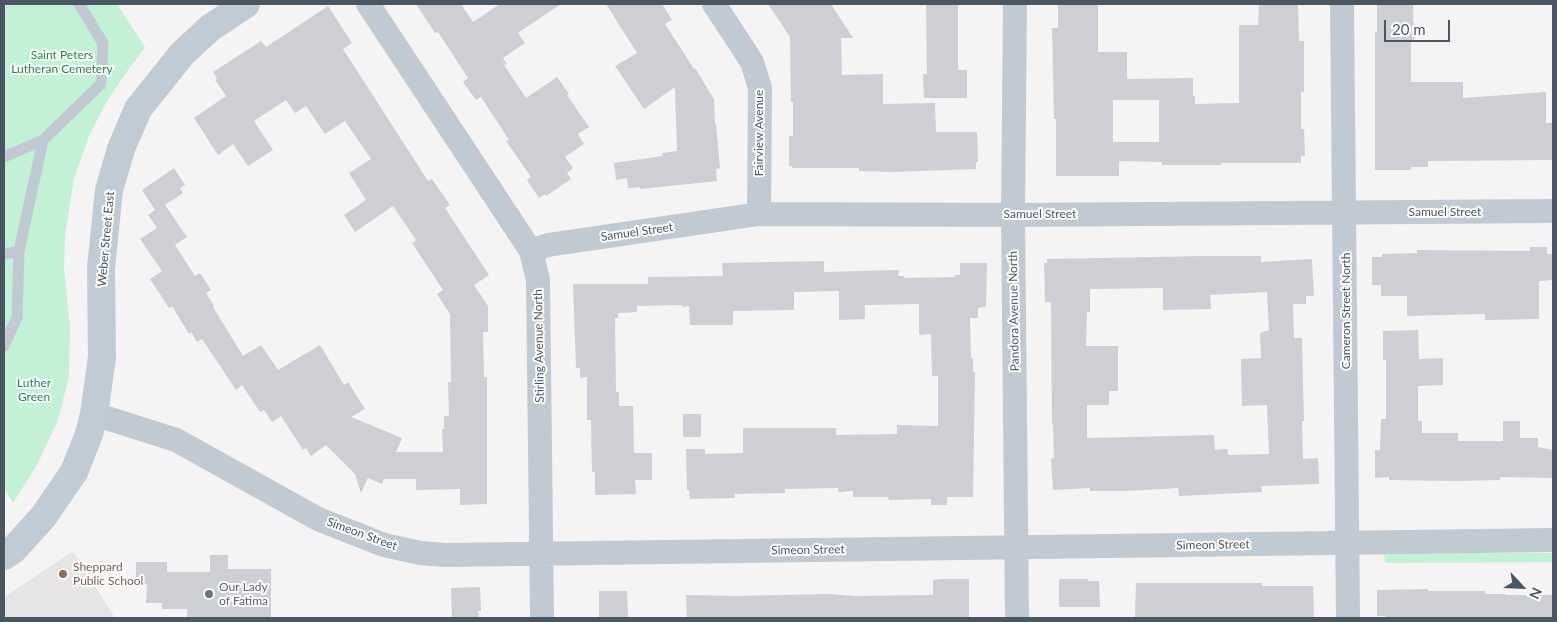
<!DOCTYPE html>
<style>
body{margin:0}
#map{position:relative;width:1557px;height:622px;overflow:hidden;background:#f5f3f3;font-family:Lato,sans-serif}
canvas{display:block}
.frame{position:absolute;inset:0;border:5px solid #4a5661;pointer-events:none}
.north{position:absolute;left:1497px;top:562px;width:50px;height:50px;-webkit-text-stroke:4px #fff;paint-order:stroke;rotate:115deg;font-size:14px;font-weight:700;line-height:20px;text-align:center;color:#4a5661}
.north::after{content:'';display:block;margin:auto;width:18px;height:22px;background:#4a5661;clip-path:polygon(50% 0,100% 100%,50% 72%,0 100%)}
.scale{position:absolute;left:1384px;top:20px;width:66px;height:22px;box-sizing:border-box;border:2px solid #4a5661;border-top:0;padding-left:6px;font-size:15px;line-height:18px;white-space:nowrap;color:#4a5661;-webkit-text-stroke:4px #fff;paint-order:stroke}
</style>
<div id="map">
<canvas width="1557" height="622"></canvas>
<div class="frame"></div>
<div class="north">N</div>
<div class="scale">20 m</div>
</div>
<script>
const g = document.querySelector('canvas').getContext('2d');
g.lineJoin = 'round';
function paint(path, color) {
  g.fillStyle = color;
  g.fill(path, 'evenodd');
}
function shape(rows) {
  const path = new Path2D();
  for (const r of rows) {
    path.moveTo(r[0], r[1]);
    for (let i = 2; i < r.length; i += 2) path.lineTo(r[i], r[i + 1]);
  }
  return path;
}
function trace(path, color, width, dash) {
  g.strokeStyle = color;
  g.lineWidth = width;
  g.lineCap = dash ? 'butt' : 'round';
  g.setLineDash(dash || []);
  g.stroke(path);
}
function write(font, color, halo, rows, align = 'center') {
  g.font = font + ' Lato,sans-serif';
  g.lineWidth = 4;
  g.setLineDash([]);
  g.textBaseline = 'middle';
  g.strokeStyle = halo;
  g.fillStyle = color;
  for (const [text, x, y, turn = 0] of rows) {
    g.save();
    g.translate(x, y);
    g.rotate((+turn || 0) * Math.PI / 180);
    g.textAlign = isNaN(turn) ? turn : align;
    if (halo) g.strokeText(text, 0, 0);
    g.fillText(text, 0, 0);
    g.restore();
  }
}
paint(shape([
 [73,551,115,618,4,618,4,597]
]), '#e6e4e5');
paint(shape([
 [4,4,117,4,145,47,125,74,106,103,89,136,74,179,65,235,64,268,70,326,69,376,58,420,37,465,13,503,4,487],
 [1383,553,1553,553,1553,562,1386,563]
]), '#c3f1d5');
paint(shape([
 [416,4,461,4,473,22,500,4,561,4,518,33,525,43,503,58,507,64,504,65,526,98,557,77,569,94,567,95,589,127,578,134,584,144,565,157,573,168,567,173,571,179,546,196,545,194,539,198,527,180,531,177,506,141,509,140,481,97,476,100,463,82,468,78,438,32,435,33],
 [606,4,662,4,672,20,665,24,694,69,695,68,714,99,715,124,716,124,720,168,716,169,717,181,640,189,640,187,628,188,627,178,616,180,614,163,663,156,662,153,677,151,675,87,644,109,615,66,637,53],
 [768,4,831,4,853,38,841,38,842,75,883,74,883,104,935,103,936,132,977,132,978,162,976,162,976,169,891,172,859,171,859,168,792,168,792,166,789,166,789,136,793,136,793,102,791,102,790,37],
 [926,4,958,4,958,70,967,70,967,98,924,98,923,74,927,74],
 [1058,4,1098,4,1098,52,1127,52,1127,79,1193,78,1193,96,1195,96,1195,104,1239,103,1239,25,1258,25,1259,4,1298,4,1299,41,1304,41,1304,92,1301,92,1301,129,1304,129,1305,156,1301,156,1301,163,1221,163,1221,165,1162,165,1162,162,1119,161,1119,176,1056,176,1056,119,1054,119,1052,28,1058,28],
 [1113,100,1159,100,1159,142,1113,142],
 [1377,4,1413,4,1414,42,1411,42,1411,82,1463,82,1463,98,1546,92,1546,123,1553,123,1553,160,1428,161,1428,167,1411,167,1411,170,1375,170,1375,32,1377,32],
 [328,6,352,43,343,49,428,181,432,179,450,205,445,208,489,275,474,285,488,306,488,332,483,332,484,377,487,377,487,504,460,505,460,489,416,490,416,479,384,479,382,484,368,478,361,493,355,474,326,445,311,456,306,448,303,450,281,416,272,422,264,410,260,412,242,385,236,390,202,339,197,342,191,332,189,334,172,306,169,308,150,279,162,271,140,239,157,228,148,215,155,210,142,190,174,168,185,185,180,188,183,193,165,205,187,237,175,245,195,276,200,273,211,290,206,293,214,306,213,307,243,356,261,345,278,370,320,345,344,385,348,382,365,409,351,417,402,438,396,452,443,452,442,429,444,429,444,416,449,416,448,382,451,382,450,314,437,294,443,290,412,243,416,240,393,206,355,232,344,215,366,200,349,173,371,159,345,121,325,134,306,106,295,113,286,100,254,121,273,150,248,166,233,144,218,155,194,118,226,96,215,80,217,79,213,72,261,41,266,47],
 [1530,247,1547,247,1547,254,1553,254,1553,280,1539,281,1539,319,1485,320,1485,314,1407,316,1407,296,1381,296,1381,285,1372,285,1372,257,1382,257,1382,254,1417,253,1417,250,1530,251],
 [1204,256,1261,256,1261,262,1312,259,1314,296,1306,296,1306,304,1293,304,1294,338,1302,338,1304,421,1302,421,1303,459,1318,458,1319,484,1261,486,1262,492,1179,496,1178,488,1127,491,1090,491,1090,488,1053,490,1051,459,1054,458,1053,424,1052,424,1051,302,1045,302,1044,263,1047,263,1047,259],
 [1163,288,1163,310,1211,309,1210,295,1267,292,1269,330,1260,333,1261,358,1241,359,1242,406,1267,405,1269,454,1229,455,1228,454,1227,449,1215,450,1214,435,1087,438,1087,405,1109,405,1109,391,1118,391,1118,346,1086,346,1087,312,1090,312,1090,289],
 [824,261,824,272,899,270,898,276,904,276,904,278,955,277,955,275,960,275,960,263,987,263,986,307,978,308,978,318,970,318,971,358,973,358,973,372,975,372,973,497,947,497,947,505,931,505,931,499,889,500,888,497,853,497,853,491,838,492,838,488,785,489,785,493,734,494,735,498,690,499,689,490,687,490,686,449,705,449,705,454,743,453,743,428,836,428,836,435,897,434,897,425,938,426,938,376,932,376,931,334,919,335,919,304,865,305,865,319,839,320,839,291,794,292,794,310,733,311,733,325,690,325,689,306,682,307,682,305,637,306,637,312,618,313,618,318,615,318,616,392,619,392,619,406,633,406,634,453,652,453,652,480,635,480,636,494,595,495,595,472,592,472,591,420,587,420,587,377,580,378,580,368,576,368,573,284,648,284,648,277,723,276,722,263],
 [1418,330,1419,359,1443,358,1443,385,1418,386,1418,421,1422,421,1422,433,1458,433,1458,441,1503,441,1503,421,1520,421,1520,438,1538,438,1538,447,1553,450,1553,478,1500,477,1500,480,1457,481,1389,480,1389,477,1375,478,1375,450,1380,450,1381,419,1386,419,1386,360,1383,360,1383,331],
 [683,414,701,414,701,437,683,437],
 [210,555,228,555,228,569,271,569,271,618,187,618,187,609,162,609,162,603,146,603,147,584,136,584,136,562,167,562,167,572,210,572],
 [940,579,969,579,969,618,687,618,686,595,736,596,828,594,856,596,933,595,933,580],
 [1059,579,1088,579,1088,581,1099,581,1100,607,1059,607],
 [1136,583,1262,583,1262,586,1313,586,1314,618,1135,618],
 [480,587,481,611,478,611,479,618,452,618,451,588],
 [1428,589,1428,591,1485,591,1485,594,1505,594,1505,595,1553,595,1553,618,1386,618,1386,616,1377,616,1377,590],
 [599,591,627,591,628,618,599,618]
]), '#cdcfd5');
trace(shape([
 [4,157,43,140],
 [4,254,19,251],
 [4,346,17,317,19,251,43,140,101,84,103,43,79,4]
]), '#c1cad2', 11);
trace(shape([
 [368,4,531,251,538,280,542,618],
 [714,4,752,62,760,88,759,214],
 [1015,4,1013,215,1017,618],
 [1342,4,1348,618],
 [531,251,548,245,759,214,1013,215,1553,211],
 [94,414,176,440,318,519,384,545,420,553,445,555,1553,540]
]), '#c1cad2', 24);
trace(shape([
 [4,556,13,550,43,517,74,472,89,434,94,414,102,357,101,268,109,190,121,149,138,109,182,54,210,28,246,4]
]), '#c1cbd6', 28);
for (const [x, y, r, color] of [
 [63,574,5,"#8d6e63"],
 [209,594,5,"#6b7280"]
]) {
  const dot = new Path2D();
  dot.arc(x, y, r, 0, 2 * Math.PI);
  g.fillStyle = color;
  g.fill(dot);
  trace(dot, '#fff', 2);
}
write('12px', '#17864f', '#fff', [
 ["Saint Peters",62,55],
 ["Lutheran Cemetery",62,69],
 ["Luther",34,383],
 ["Green",34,397]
]);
write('12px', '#4a5661', '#fff', [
 ["Fairview Avenue",759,133,-90],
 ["Samuel Street",1445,212],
 ["Samuel Street",1040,214],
 ["Samuel Street",637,232,-8],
 ["Weber Street East",106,239,-85],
 ["Pandora Avenue North",1014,311,-91],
 ["Cameron Street North",1346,311,-90],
 ["Stirling Avenue North",539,346,-91],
 ["Simeon Street",362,534,20],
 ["Simeon Street",1213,545,-1],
 ["Simeon Street",808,550,-1]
]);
write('12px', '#785e54', '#fff', [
 ["Sheppard",73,567],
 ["Public School",73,581]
], 'left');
write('12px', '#5b616d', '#fff', [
 ["Our Lady",219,587],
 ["of Fatima",219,601]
], 'left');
</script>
